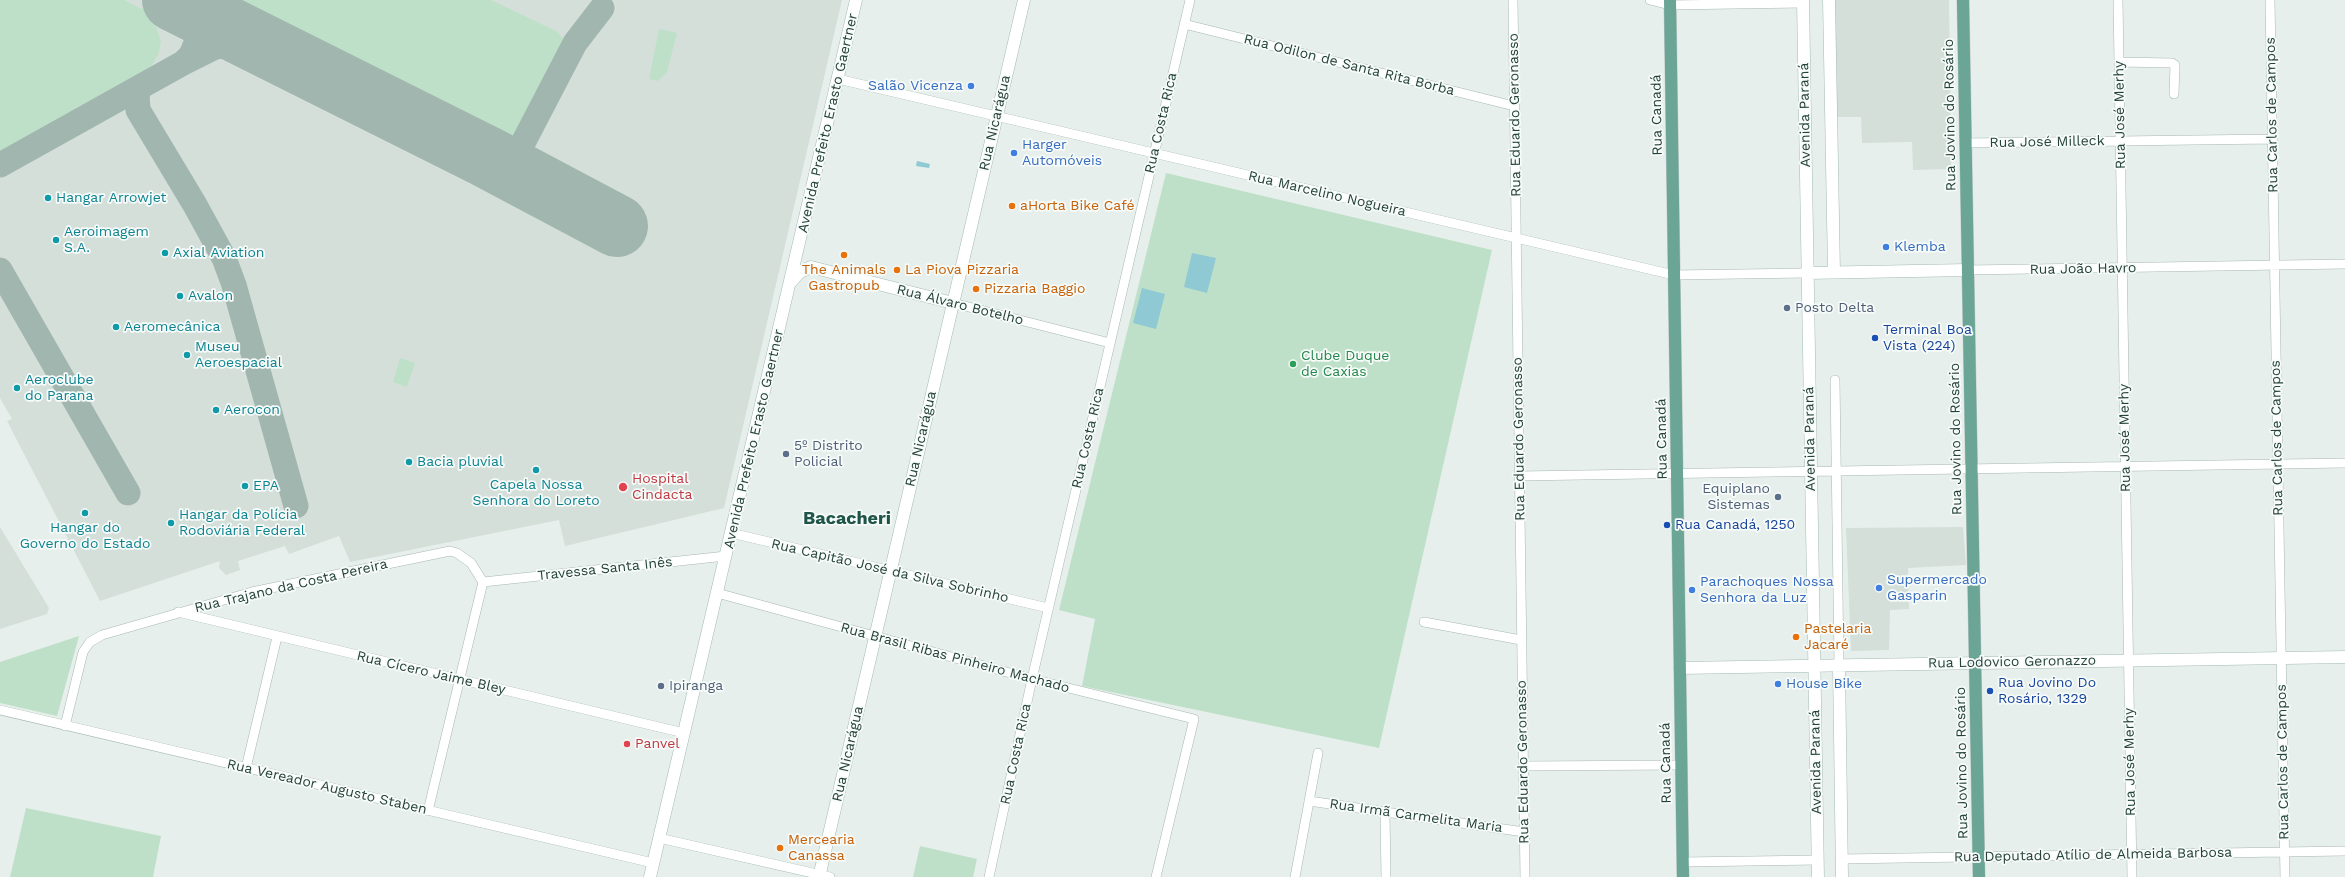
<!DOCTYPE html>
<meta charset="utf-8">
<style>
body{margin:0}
canvas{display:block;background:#e6efeb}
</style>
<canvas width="2345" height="877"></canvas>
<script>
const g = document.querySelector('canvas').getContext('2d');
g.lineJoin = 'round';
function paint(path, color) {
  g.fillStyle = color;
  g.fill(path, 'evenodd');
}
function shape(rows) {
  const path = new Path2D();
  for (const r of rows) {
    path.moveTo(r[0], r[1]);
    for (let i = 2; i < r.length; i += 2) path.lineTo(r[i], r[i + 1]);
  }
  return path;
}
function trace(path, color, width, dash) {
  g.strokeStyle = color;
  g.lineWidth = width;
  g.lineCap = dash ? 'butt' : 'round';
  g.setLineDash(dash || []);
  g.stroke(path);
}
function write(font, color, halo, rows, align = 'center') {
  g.font = font + ' "Work Sans",sans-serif';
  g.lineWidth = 3.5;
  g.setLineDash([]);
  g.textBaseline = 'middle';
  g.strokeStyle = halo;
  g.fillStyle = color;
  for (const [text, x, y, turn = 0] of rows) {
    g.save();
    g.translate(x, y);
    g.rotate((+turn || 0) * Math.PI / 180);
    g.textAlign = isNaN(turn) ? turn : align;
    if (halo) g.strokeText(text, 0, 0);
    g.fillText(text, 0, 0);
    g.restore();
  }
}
paint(shape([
 [0,0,842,0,724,508,565,546,559,520,350,562,339,536,289,554,285,546,238,561,240,570,226,575,219,568,220,561,100,601,7,421,12,419,0,398],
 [1835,0,1949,0,1951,169,1913,170,1912,142,1862,143,1861,117,1836,117],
 [0,527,49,608,47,614,0,629],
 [1963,527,1966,565,1908,568,1909,609,1890,610,1889,650,1851,651,1846,528]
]), '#d4dfda');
paint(shape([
 [0,0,124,0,144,10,154,19,161,42,158,55,150,68,140,75,0,153],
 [218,0,491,0,556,31,566,41,519,142,509,148],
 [659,29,677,33,667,72,658,81,649,79],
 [1166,173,1492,250,1379,748,1082,686,1095,619,1059,610],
 [400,358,415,363,407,387,393,382],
 [79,636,57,716,0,703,0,662],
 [26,808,161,836,153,877,10,877],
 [920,846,977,859,973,877,913,877]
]), '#bfe0c8');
paint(shape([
 [917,161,930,164,929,168,916,166],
 [1192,253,1216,258,1207,293,1184,287],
 [1142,288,1165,294,1156,329,1133,323]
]), '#8ec9d4');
trace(shape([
 [178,3,193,17,197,29,196,43,191,55,183,63],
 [141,87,137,94,138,110,195,205,224,258,234,285,296,506],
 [487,157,505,156,515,152,523,143,575,43,602,8],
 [0,165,183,63,213,48,234,42,269,48],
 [0,270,128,493]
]), '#a2b6b0', 25);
trace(shape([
 [173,0,487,157,617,226]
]), '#a2b6b0', 62);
const street = shape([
 [1513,0,1525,877],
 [1650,0,1670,5,1803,3],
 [2118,0,2132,877],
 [2270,0,2285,877],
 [1184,24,1514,106],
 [2120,62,2172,63,2175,65,2174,94],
 [838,79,1674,275,1807,273],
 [1966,143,2272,139],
 [1968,270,2345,264],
 [953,303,1110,343],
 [1835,380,1839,665],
 [1519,476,2345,463],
 [731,533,1048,608],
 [483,582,726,556],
 [717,593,1032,679,1194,719,1156,877],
 [178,612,684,733],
 [1424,622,1521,640],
 [0,710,653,863],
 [65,726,83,652,90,642,102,635,252,592,450,551,457,553,471,563,483,582],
 [1523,766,1681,765],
 [246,768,277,637],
 [1309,801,1524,832],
 [428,811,483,582],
 [1385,812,1386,877],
 [659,838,830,877],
 [1842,859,2345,851],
 [1683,862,1818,860],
 [989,877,1032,679,1190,0],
 [1295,877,1318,753]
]);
const secondary = shape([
 [1803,0,1818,877],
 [1829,0,1834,272],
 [1807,273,1968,270],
 [791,282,800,272,811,267,953,303],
 [1839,665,1842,877],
 [1680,668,2345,657],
 [650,877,856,0],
 [819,877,1024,0]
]);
const primary = shape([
 [1670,0,1683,877],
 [1963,0,1979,877]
]);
trace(street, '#a8b8b2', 10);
trace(secondary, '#a4bbb3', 13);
trace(primary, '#c2cac8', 13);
trace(street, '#fff', 9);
trace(secondary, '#fff', 12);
trace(primary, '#6aa596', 12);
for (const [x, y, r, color] of [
 [971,86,4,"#3f7fe0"],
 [1014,153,4,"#3f7fe0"],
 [48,198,4,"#0f9aa8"],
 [1012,206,4,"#e8710a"],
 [56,240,4,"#0f9aa8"],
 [1886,247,4,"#3f7fe0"],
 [165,253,4,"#0f9aa8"],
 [844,255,4,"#e8710a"],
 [897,270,4,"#e8710a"],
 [976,289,4,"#e8710a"],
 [180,296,4,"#0f9aa8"],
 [1787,308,4,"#5c6f8a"],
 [116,327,4,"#0f9aa8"],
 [1875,338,4,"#1a4fb4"],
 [187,355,4,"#0f9aa8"],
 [1293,364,4,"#2e9e5b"],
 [17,388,4,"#0f9aa8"],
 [216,410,4,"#0f9aa8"],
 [786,454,4,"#5c6f8a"],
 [409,462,4,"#0f9aa8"],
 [536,470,4,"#0f9aa8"],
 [245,486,4,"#0f9aa8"],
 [623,487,5,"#e0444e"],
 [1778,497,4,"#5c6f8a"],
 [85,513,4,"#0f9aa8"],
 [171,523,4,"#0f9aa8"],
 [1667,525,4,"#1a4fb4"],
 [1879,588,4,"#3f7fe0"],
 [1692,590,4,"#3f7fe0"],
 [1796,637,4,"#e8710a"],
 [1778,684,4,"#3f7fe0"],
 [661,686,4,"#5c6f8a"],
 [1990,691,4,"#1a4fb4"],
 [627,744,4,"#e0444e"],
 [780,848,4,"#e8710a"]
]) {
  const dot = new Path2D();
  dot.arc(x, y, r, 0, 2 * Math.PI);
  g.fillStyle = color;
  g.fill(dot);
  trace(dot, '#f7fbf9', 1.5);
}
write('14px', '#24423a', '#f7fbf9', [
 ["Rua Odilon de Santa Rita Borba",1349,65,14],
 ["Rua Eduardo Geronasso",1515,115,-91],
 ["Rua Canadá",1657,115,-91],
 ["Avenida Paraná",1805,115,-91],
 ["Rua Jovino do Rosário",1950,115,-91],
 ["Rua José Merhy",2120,115,-91],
 ["Rua Carlos de Campos",2272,115,-91],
 ["Avenida Prefeito Erasto Gaertner",828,123,-77],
 ["Rua Nicarágua",995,123,-77],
 ["Rua Costa Rica",1161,123,-77],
 ["Rua José Milleck",2047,142,-1],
 ["Rua Marcelino Nogueira",1327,194,13],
 ["Rua João Havro",2083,269,-1],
 ["Rua Álvaro Botelho",960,305,14],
 ["Rua Costa Rica",1088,438,-77],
 ["Rua José Merhy",2125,438,-91],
 ["Rua Carlos de Campos",2277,438,-91],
 ["Avenida Prefeito Erasto Gaertner",754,439,-77],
 ["Rua Nicarágua",921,439,-77],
 ["Rua Eduardo Geronasso",1519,439,-91],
 ["Rua Canadá",1662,439,-91],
 ["Avenida Paraná",1810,439,-91],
 ["Rua Jovino do Rosário",1956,439,-91],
 ["Travessa Santa Inês",605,569,-6],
 ["Rua Capitão José da Silva Sobrinho",890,571,13],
 ["Rua Trajano da Costa Pereira",291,586,-13],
 ["Rua Brasil Ribas Pinheiro Machado",955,658,15],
 ["Rua Lodovico Geronazzo",2012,662,-1],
 ["Rua Cícero Jaime Bley",431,673,13],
 ["Rua Nicarágua",848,754,-77],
 ["Rua Costa Rica",1016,754,-78],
 ["Rua Eduardo Geronasso",1523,762,-91],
 ["Avenida Paraná",1816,762,-91],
 ["Rua José Merhy",2130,762,-91],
 ["Rua Carlos de Campos",2283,762,-91],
 ["Rua Canadá",1666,763,-91],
 ["Rua Jovino do Rosário",1962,763,-91],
 ["Rua Vereador Augusto Staben",327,787,13],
 ["Rua Irmã Carmelita Maria",1416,816,8],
 ["Rua Deputado Atílio de Almeida Barbosa",2093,855,-1]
]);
write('14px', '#366cbe', '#f7fbf9', [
 ["Salão Vicenza",963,86,"right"],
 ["Harger",1022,145],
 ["Automóveis",1022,161],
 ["Klemba",1894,247],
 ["Supermercado",1887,580],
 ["Gasparin",1887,596],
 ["Parachoques Nossa",1700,582],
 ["Senhora da Luz",1700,598],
 ["House Bike",1786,684]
], 'left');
write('14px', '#0d838f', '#f7fbf9', [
 ["Hangar Arrowjet",56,198],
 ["Aeroimagem",64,232],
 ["S.A.",64,248],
 ["Axial Aviation",173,253],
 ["Avalon",188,296],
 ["Aeromecânica",124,327],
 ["Museu",195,347],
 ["Aeroespacial",195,363],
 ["Aeroclube",25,380],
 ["do Parana",25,396],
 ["Aerocon",224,410],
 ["Bacia pluvial",417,462],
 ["Capela Nossa",536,485,"center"],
 ["Senhora do Loreto",536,501,"center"],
 ["EPA",253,486],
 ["Hangar da Polícia",179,515],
 ["Rodoviária Federal",179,531],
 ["Hangar do",85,528,"center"],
 ["Governo do Estado",85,544,"center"]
], 'left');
write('14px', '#c56008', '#f7fbf9', [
 ["aHorta Bike Café",1020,206],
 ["The Animals",844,270,"center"],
 ["Gastropub",844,286,"center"],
 ["La Piova Pizzaria",905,270],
 ["Pizzaria Baggio",984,289],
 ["Pastelaria",1804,629],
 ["Jacaré",1804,645],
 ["Mercearia",788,840],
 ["Canassa",788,856]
], 'left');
write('14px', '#4e5e75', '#f7fbf9', [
 ["Posto Delta",1795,308],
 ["5º Distrito",794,446],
 ["Policial",794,462],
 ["Equiplano",1770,489,"right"],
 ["Sistemas",1770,505,"right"],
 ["Ipiranga",669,686]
], 'left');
write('14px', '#164399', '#f7fbf9', [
 ["Terminal Boa",1883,330],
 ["Vista (224)",1883,346],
 ["Rua Canadá, 1250",1675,525],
 ["Rua Jovino Do",1998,683],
 ["Rosário, 1329",1998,699]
], 'left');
write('14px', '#27864d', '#f7fbf9', [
 ["Clube Duque",1301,356],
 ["de Caxias",1301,372]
], 'left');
write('14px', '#be3a42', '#f7fbf9', [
 ["Hospital",632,479],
 ["Cindacta",632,495],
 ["Panvel",635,744]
], 'left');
write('bold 18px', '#1f5548', '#f7fbf9', [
 ["Bacacheri",847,519]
]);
</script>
